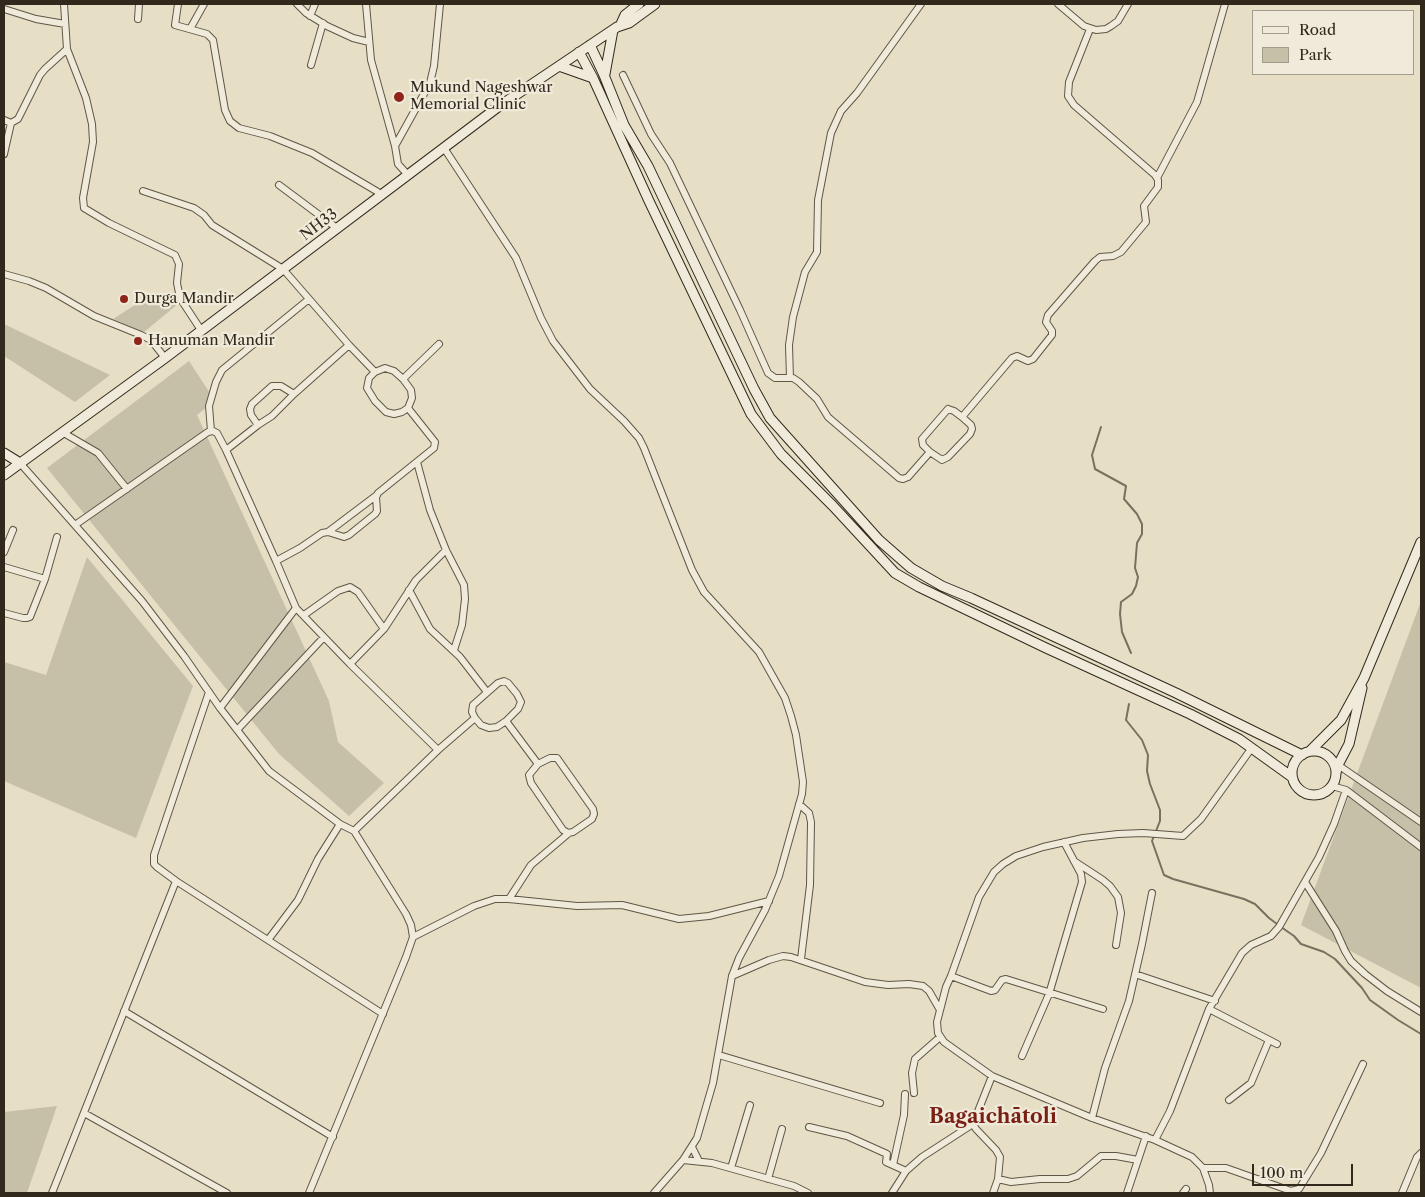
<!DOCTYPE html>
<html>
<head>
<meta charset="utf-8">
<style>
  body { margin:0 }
  #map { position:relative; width:1425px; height:1197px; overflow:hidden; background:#e6dfc5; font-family:"Libre Caslon Text",serif }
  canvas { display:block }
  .frame { position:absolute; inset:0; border:5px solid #32291d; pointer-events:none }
  .legend { position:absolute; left:1252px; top:10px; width:162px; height:65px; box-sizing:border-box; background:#efead9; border:1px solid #a39d8e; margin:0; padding:6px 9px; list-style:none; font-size:15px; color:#32291d }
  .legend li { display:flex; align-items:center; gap:10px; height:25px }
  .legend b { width:25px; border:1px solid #a39d8e }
  .scale { position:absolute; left:1252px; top:1164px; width:101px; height:22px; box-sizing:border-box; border:2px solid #32291d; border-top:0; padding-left:6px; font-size:15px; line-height:18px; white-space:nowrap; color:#32291d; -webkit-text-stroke:4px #efead9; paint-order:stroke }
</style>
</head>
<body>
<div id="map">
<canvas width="1425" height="1197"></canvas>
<div class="frame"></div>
<ul class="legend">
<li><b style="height:6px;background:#efead9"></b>Road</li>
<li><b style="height:14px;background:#c7c0a8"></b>Park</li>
</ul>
<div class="scale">100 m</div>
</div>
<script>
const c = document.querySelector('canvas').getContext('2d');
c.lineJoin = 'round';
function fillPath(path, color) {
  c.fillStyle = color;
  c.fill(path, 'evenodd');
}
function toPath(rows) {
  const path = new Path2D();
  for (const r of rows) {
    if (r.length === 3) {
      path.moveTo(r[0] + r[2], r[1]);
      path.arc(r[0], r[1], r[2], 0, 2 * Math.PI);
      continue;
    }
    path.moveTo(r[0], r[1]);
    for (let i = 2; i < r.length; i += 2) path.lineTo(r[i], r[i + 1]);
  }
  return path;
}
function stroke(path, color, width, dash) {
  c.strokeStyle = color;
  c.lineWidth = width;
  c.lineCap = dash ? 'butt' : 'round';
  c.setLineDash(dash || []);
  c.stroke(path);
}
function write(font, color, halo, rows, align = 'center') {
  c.font = font + ' "Libre Caslon Text",serif';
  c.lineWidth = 4.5;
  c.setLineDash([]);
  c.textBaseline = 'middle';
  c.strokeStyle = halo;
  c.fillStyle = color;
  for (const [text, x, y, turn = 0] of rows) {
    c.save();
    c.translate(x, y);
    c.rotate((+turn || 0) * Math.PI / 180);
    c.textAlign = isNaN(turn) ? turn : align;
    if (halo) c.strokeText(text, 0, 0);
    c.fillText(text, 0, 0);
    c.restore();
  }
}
const green = toPath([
  [152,294,174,299,178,304,144,332,113,319],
  [4,324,110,375,75,402,4,356],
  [189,361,215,401,197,415,329,701,338,742,384,783,349,816,279,754,47,468],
  [87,557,193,686,136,838,4,781,4,662,46,675],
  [1421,601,1421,988,1301,925],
  [57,1106,27,1193,4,1193,4,1112]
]);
const stream = toPath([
  [1101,427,1092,455,1095,469,1126,486,1124,499,1137,514,1142,524,1142,534,1137,543,1135,568,1138,577,1136,586,1132,594,1121,602,1120,614,1122,632,1131,653],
  [1129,704,1126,720,1142,740,1148,755,1147,771,1150,784,1160,810,1160,821,1156,831],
  [1154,836,1152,841,1164,875,1173,879,1244,899,1255,904,1269,918,1277,924],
  [1281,927,1294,936,1301,944,1324,952,1335,959,1362,988,1370,1000,1398,1020,1421,1034]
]);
const street = toPath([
  [64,4,67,49,86,98,92,124,93,142,83,198,84,208,109,223,175,255,179,264,177,283,180,298,201,330],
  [178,4,175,25,207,34,213,40,225,110,230,121,239,128,270,136,312,153,383,195],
  [297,4,306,13,327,26,353,38,369,42],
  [366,4,371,60,395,146],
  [1058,4,1084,26,1096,30,1106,29,1111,26,1118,21,1128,4],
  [4,9,36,19,65,24],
  [310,16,315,4],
  [138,19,139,4],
  [190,29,204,4],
  [311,65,323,23],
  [623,75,651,134,670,163,740,310,768,373,775,378,793,378,799,382,817,399,828,417,899,478,903,479,908,477,930,452],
  [4,120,11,123,18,119,40,75,45,69,67,49],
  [444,148,516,258,541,318,553,341,590,389,624,421,639,438,644,448,692,570,704,592,759,652,785,698,791,716,796,735,803,782,802,794,779,876,765,910,739,958,732,976,713,1083,697,1138,683,1160,654,1193],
  [4,154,11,123],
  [408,175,398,164,395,146,430,83,434,66,440,4],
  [1157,178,1197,102,1225,4],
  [279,185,338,229],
  [143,191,194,208,204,215,212,225,283,269,349,345],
  [4,274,29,281,46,288,94,316,141,335,151,340,165,358],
  [790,378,789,345,793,317,805,272,817,252,818,200,831,133,841,111,857,93,921,4],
  [403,379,439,344],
  [294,394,281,386,272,386,252,404,250,409,251,415,258,425,272,416,294,394,349,345,375,372],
  [948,409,954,411,962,417,971,425,972,429,970,434,948,457,942,460,930,452,923,445,922,439,948,409],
  [962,417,1012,358,1017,356,1028,361,1033,359,1052,335,1052,331,1046,322,1048,315,1095,261,1100,257,1113,256,1121,252,1146,222,1144,206,1158,187,1158,180,1155,175,1074,105,1068,96,1069,82,1090,29],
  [258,425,226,450,276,561],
  [211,431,209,406,216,382,222,370,309,299],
  [62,432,98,453,127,489],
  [417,462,430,510,446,550,464,585,465,599,462,625,454,650],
  [20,463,142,601,184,656,220,708,269,771,340,824,354,831,406,914,411,925,413,937,406,957,309,1193],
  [75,525,208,432,213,431,217,433,226,450],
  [328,532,377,495],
  [4,552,13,530],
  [4,567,45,579],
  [409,590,430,629,460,657,487,692],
  [296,608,350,664,438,750],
  [4,613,23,618,27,618,30,617,45,579,57,537],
  [304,615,338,591,350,587,358,592,384,629],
  [350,664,384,629,416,580,446,550],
  [220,708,296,608,276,561,300,548,322,533,328,532,344,537,349,535,375,514,377,511,376,497,378,493,434,448,435,442,408,408,402,412,394,414,386,412,375,401,367,388,369,378,375,372,385,368,394,371,403,379,411,390,412,398,408,408],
  [475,718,472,712,473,705,498,683,504,681,508,683,517,694,521,702,518,709,506,721],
  [237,730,324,637],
  [1338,765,1421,822],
  [1332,786,1346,790,1421,847],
  [799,804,809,813,811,822,810,885,801,959],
  [354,831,438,750,475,718,481,725,489,728,497,727,506,721,538,764,529,775,531,783,563,830,568,833,573,832,592,819,594,814,593,809,557,758,550,758,538,764],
  [1074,861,1103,880,1110,886,1118,897,1121,913,1116,945],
  [176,881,383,1014],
  [1305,882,1336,931,1345,951,1351,961,1365,974,1387,991,1421,1012],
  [509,899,531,865,569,833],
  [413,937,474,906,495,899,509,899,577,906,622,905,679,919,709,916,769,901],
  [268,940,298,900,318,859,340,824],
  [1135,974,1215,1001],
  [732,976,769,960,783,956,791,957,865,982,888,985,909,984,923,986,929,991,940,1010],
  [951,976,991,991,995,990,1002,980,1006,979,1103,1009],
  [1209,1009,1277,1044],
  [124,1011,333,1137],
  [719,1055,880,1103],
  [1022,1056,1049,994,1082,882,1081,874,1064,842],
  [992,1076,973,1124,976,1129,996,1150,1000,1157,998,1179,993,1193],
  [914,1093,912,1073,915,1059,940,1037],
  [1229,1100,1251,1083,1269,1040],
  [84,1113,227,1193],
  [1092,1118,1105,1068,1129,1001,1142,944,1152,893],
  [809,1127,847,1136,887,1154,886,1162,906,1171],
  [1155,1140,1170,1111,1209,1009,1242,953,1251,945,1271,936,1279,927,1319,857,1334,824,1346,790],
  [692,1147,699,1161],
  [683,1160,712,1163,794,1186,808,1193],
  [893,1165,904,1115,905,1094],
  [731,1168,750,1105],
  [1203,1168,1226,1168,1291,1191,1299,1189,1321,1153,1363,1064],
  [768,1179,782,1129],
  [998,1179,1011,1182,1040,1179,1068,1179,1077,1176,1101,1156,1116,1156,1138,1160],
  [52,1193,176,881,157,867,154,864,154,855,209,692],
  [892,1193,906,1171,922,1157,973,1124],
  [1127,1193,1146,1136],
  [1183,1193,1186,1189],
  [1210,1193,1209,1185,1203,1168,1192,1157,1155,1140,1092,1118,992,1076,944,1042,938,1033,937,1022,946,987,951,976,979,897,994,872,1003,864,1016,856,1043,847,1083,838,1118,834,1143,833,1183,836,1201,819,1251,749],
  [1402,1193,1417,1157,1421,1153]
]);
const secondary = toPath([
  [620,26,625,15,639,4],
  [590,45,604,75,624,125,648,166,754,389,770,418,879,540,911,568,942,586,971,598,1176,693,1302,755],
  [579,52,593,78,649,201,751,414,781,454,833,506,895,573,919,587,1046,648,1190,714,1239,739,1292,777],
  [559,66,593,78],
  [605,74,613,30],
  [4,453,20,463],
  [4,475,165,358,498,107,617,27,629,23,655,4],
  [1310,751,1341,720,1364,678,1421,542],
  [1314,773,22],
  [1336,773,1338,765,1349,744,1362,688]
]);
const markers = [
  [399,97,6,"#8f2418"],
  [124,299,5,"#8f2418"],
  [138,341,5,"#8f2418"]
];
const poiNames = [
  ["Mukund Nageshwar",410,88],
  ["Memorial Clinic",410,105],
  ["Durga Mandir",134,299],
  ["Hanuman Mandir",148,341]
];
const streetNames = [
  ["NH33",319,225,-37]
];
const districtNames = [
  ["Bagaichātoli",993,1117]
];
fillPath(green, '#c7c0a8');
stroke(stream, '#797160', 2);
stroke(street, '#5f5647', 8);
stroke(secondary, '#32291d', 11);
stroke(street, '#efead9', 6);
stroke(secondary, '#efead9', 9);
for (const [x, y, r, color] of markers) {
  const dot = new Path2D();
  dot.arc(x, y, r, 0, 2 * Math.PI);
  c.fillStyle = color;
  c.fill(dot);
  stroke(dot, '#efead9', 2);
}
write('15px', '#32291d', '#efead9', poiNames, 'left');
write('15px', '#32291d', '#efead9', streetNames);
write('bold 20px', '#7a1f14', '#efead9', districtNames);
</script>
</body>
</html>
